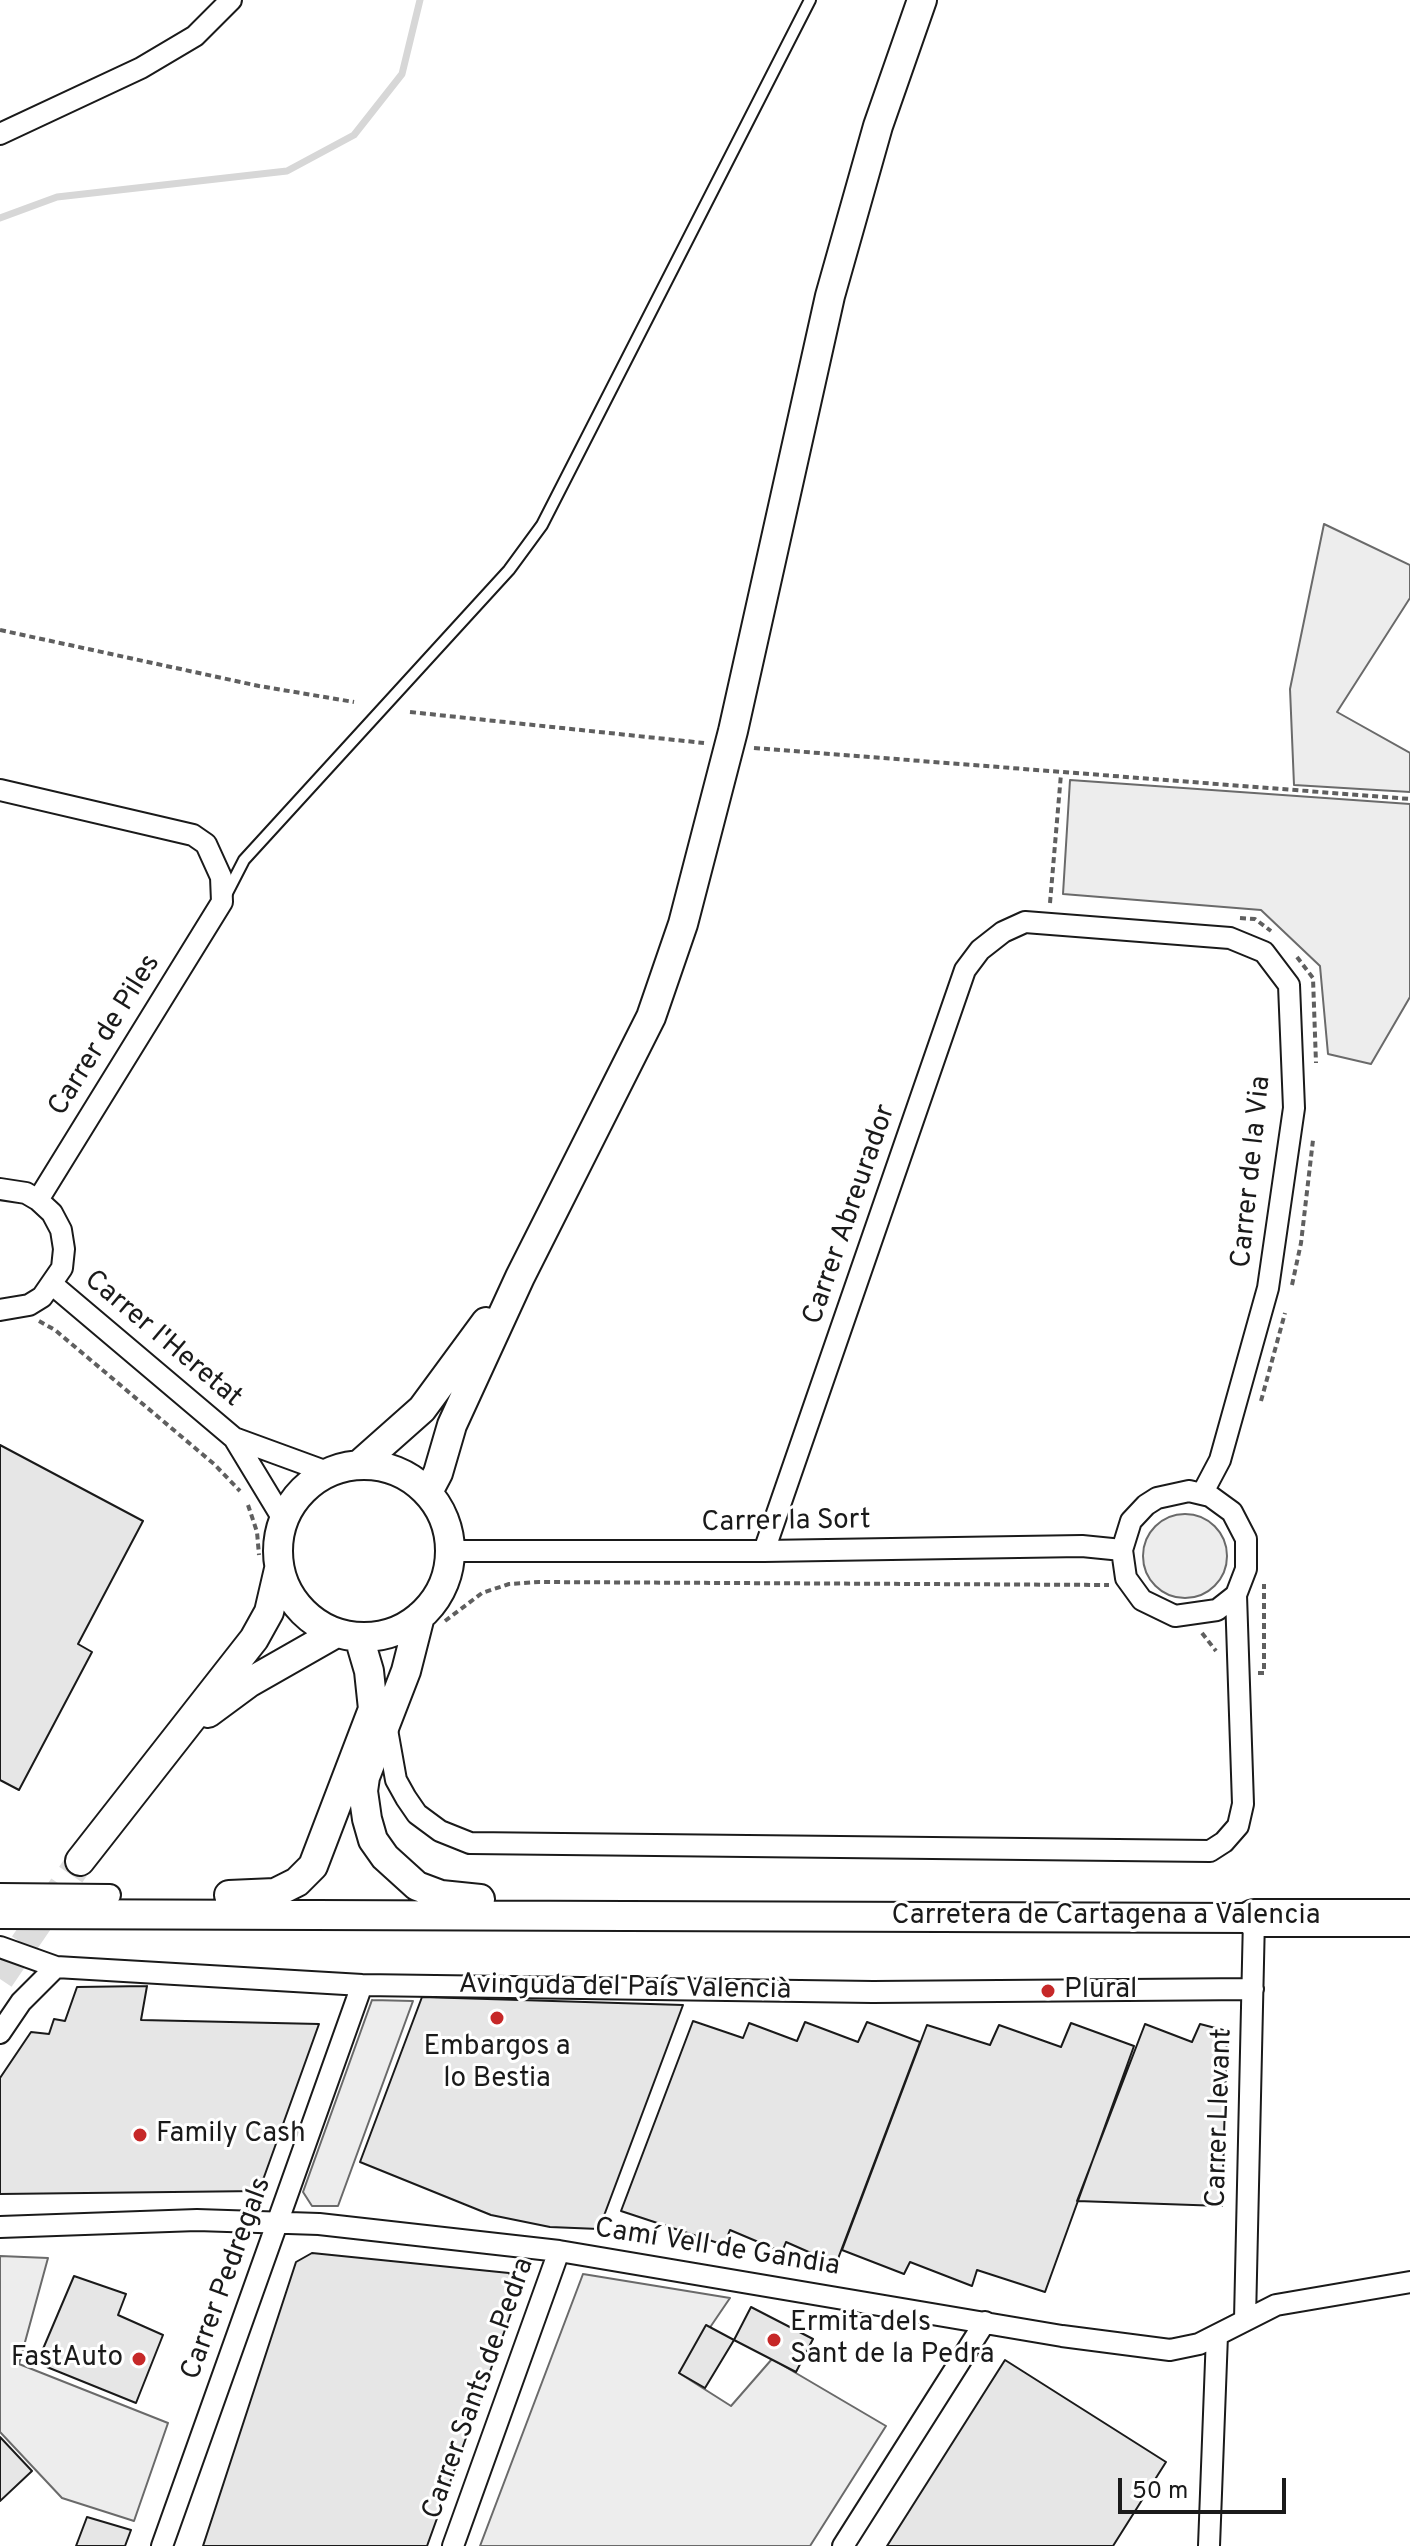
<!DOCTYPE html>
<html>
<head>
<meta charset="utf-8">
<style>
  body { margin:0 }
  #map { position:relative; width:1410px; height:2546px; overflow:hidden; background:#fff; font-family:Overpass,sans-serif }
  canvas { display:block }
  .scale { position:absolute; left:1118px; top:2478px; width:168px; height:36px; box-sizing:border-box; border:4px solid #1a1a1a; border-top:0; padding-left:10px; font-size:24px; line-height:28px; white-space:nowrap; color:#1a1a1a; -webkit-text-stroke:6px #fff; paint-order:stroke }
</style>
</head>
<body>
<div id="map">
<canvas width="1410" height="2546"></canvas>
<div class="scale">50 m</div>
</div>
<script>
const c = document.querySelector('canvas').getContext('2d');
c.lineJoin = 'round';
function fillPath(path, color) {
  c.fillStyle = color;
  c.fill(path, 'evenodd');
}
function toPath(rows) {
  const path = new Path2D();
  for (const r of rows) {
    if (r.length === 3) {
      path.moveTo(r[0] + r[2], r[1]);
      path.arc(r[0], r[1], r[2], 0, 2 * Math.PI);
      continue;
    }
    path.moveTo(r[0], r[1]);
    for (let i = 2; i < r.length; i += 2) path.lineTo(r[i], r[i + 1]);
  }
  return path;
}
function stroke(path, color, width, dash) {
  c.strokeStyle = color;
  c.lineWidth = width;
  c.lineCap = dash ? 'butt' : 'round';
  c.setLineDash(dash || []);
  c.stroke(path);
}
function write(font, color, halo, rows, align = 'center') {
  c.font = font + ' Overpass,sans-serif';
  c.lineWidth = 6;
  c.setLineDash([]);
  c.textBaseline = 'middle';
  c.strokeStyle = halo;
  c.fillStyle = color;
  for (const [text, x, y, turn = 0] of rows) {
    c.save();
    c.translate(x, y);
    c.rotate((+turn || 0) * Math.PI / 180);
    c.textAlign = isNaN(turn) ? turn : align;
    if (halo) c.strokeText(text, 0, 0);
    c.fillText(text, 0, 0);
    c.restore();
  }
}
const built = toPath([
  [1324,524,1410,565,1410,598,1337,712,1410,753,1410,792,1294,785,1290,689,1324,524],
  [1070,780,1410,804,1410,997,1371,1064,1328,1054,1320,966,1261,910,1063,894,1070,780],
  [1185,1556,42],
  [372,2000,413,2001,338,2206,312,2206,303,2192,372,2000],
  [0,2256,48,2258,19,2364,168,2423,134,2521,62,2498,0,2432,0,2256],
  [583,2274,730,2298,679,2373,731,2406,772,2359,886,2426,810,2546,480,2546,583,2274]
]);
const stream = toPath([
  [0,218,57,197,287,171,354,135,402,74,420,0]
]);
const building = toPath([
  [0,1445,143,1521,78,1644,92,1652,19,1790,0,1780,0,1445],
  [147,1986,141,2020,319,2024,259,2191,0,2194,0,2078,31,2032,49,2034,54,2019,65,2021,77,1987,147,1986],
  [422,1997,683,2005,599,2229,550,2227,491,2215,360,2162,422,1997],
  [693,2021,743,2038,749,2023,797,2041,805,2022,858,2042,867,2022,920,2042,836,2264,786,2242,782,2252,730,2230,724,2245,621,2211,693,2021],
  [1071,2023,1134,2046,1045,2292,977,2270,972,2286,910,2262,904,2274,842,2250,927,2025,990,2045,999,2025,1061,2047,1071,2023],
  [1145,2024,1192,2042,1200,2024,1227,2031,1222,2206,1077,2201,1145,2024],
  [312,2253,509,2273,519,2291,427,2546,203,2546,296,2262,312,2253],
  [74,2276,126,2294,118,2315,163,2335,136,2403,37,2363,74,2276],
  [751,2307,813,2339,796,2372,734,2340,751,2307],
  [706,2325,734,2340,705,2388,679,2373,706,2325],
  [1005,2360,1166,2462,1113,2546,887,2546,1005,2360],
  [0,2437,32,2471,0,2501,0,2437],
  [87,2517,131,2530,125,2546,76,2546,87,2517]
]);
const secondaryTunnel = toPath([
  [0,1979,80,1861]
]);
const path = toPath([
  [0,630,259,686,354,702],
  [410,712,704,743],
  [754,748,1410,799],
  [1050,903,1061,774],
  [1240,918,1255,919,1271,931],
  [1297,957,1313,978,1316,1063],
  [1292,1285,1301,1243,1313,1140],
  [39,1321,55,1330,214,1464,240,1491],
  [1261,1401,1285,1313],
  [248,1505,257,1532,259,1555],
  [445,1621,482,1593,509,1584,539,1582,1109,1585],
  [1202,1633,1216,1651],
  [1258,1673,1264,1673,1264,1584]
]);
const lane = toPath([
  [226,895,244,860,509,570,542,525,810,0]
]);
const street = toPath([
  [0,134,141,68,195,36,231,0],
  [0,790,193,835,206,844,221,877,222,902,38,1200],
  [0,1189,26,1193,38,1200,52,1213,61,1230,64,1249,62,1268,42,1297,29,1305,0,1310],
  [53,1285,234,1438,283,1519],
  [234,1438,327,1472],
  [1189,1491,1210,1496,1232,1512,1246,1539,1246,1569,1236,1595,1217,1610,1175,1616,1142,1600,1126,1578,1122,1550,1131,1521,1146,1505,1157,1498,1189,1491],
  [450,1551,764,1551,1082,1546,1122,1550],
  [764,1551,965,970,980,950,1003,932,1025,922,1230,938,1264,952,1289,985,1294,1108,1268,1288,1220,1460,1202,1494],
  [386,1724,396,1780,406,1798,417,1814,440,1831,470,1843,1210,1851,1224,1842,1238,1826,1243,1804,1236,1595],
  [0,1894,110,1895],
  [0,1947,56,1967,362,1985,873,1992,1253,1989],
  [0,2033,21,2002,56,1967],
  [0,2227,197,2220,319,2224,559,2251,1062,2336,1170,2350,1199,2344,1276,2305,1410,2282],
  [1245,2319,1254,1918],
  [162,2546,362,1985],
  [453,2546,559,2251],
  [843,2546,985,2322],
  [1209,2546,1217,2335]
]);
const secondary = toPath([
  [360,1464,422,1409,486,1322],
  [364,1551,86],
  [428,1492,438,1473,452,1425,520,1277,651,1017,683,924,733,731,830,296,878,126,922,0],
  [420,1616,406,1671,365,1777,363,1791,367,1819,373,1840,385,1857,417,1886,441,1895,480,1899],
  [208,1713,250,1682,336,1633],
  [80,1861,254,1639,269,1612,279,1569],
  [229,1895,275,1893,297,1882,313,1866,373,1709,369,1671,359,1637],
  [0,1914,1254,1918]
]);
const highway = toPath([
  [1254,1918,1410,1918]
]);
const markers = [
  [1048,1991,8,"#c62828"],
  [497,2018,8,"#c62828"],
  [140,2135,8,"#c62828"],
  [774,2340,8,"#c62828"],
  [139,2359,8,"#c62828"]
];
const streetNames = [
  ["Carrer de Piles",106,1036,-58],
  ["Carrer de la Via",1253,1172,-84],
  ["Carrer Abreurador",851,1215,-71],
  ["Carrer l'Heretat",162,1340,40],
  ["Carrer la Sort",786,1523,-1],
  ["Carretera de Cartagena a Valencia",1106,1917],
  ["Avinguda del País Valencià",625,1989,1],
  ["Carrer Llevant",1221,2118,-88],
  ["Camí Vell de Gandia",717,2249,9],
  ["Carrer Pedregals",228,2279,-70],
  ["Carrer Sants de Pedra",480,2389,-70]
];
const poiNames = [
  ["Plural",1064,1991],
  ["Embargos a",497,2048,"center"],
  ["lo Bestia",497,2080,"center"],
  ["Family Cash",156,2135],
  ["Ermita dels",790,2324],
  ["Sant de la Pedra",790,2356],
  ["FastAuto",123,2359,"right"]
];
fillPath(built, '#ededed');
stroke(built, '#6a6a6a', 2);
stroke(stream, '#d7d7d7', 7);
fillPath(building, '#e6e6e6');
stroke(building, '#1a1a1a', 2);
stroke(secondaryTunnel, '#ddd', 28, [28, 14]);
stroke(lane, '#1a1a1a', 14);
stroke(street, '#1a1a1a', 24);
stroke(secondary, '#1a1a1a', 32);
stroke(highway, '#1a1a1a', 40);
stroke(path, '#5f5f5f', 4, [6, 4]);
stroke(lane, '#fff', 10);
stroke(street, '#fff', 20);
stroke(secondary, '#fff', 28);
stroke(highway, '#fff', 36);
for (const [x, y, r, color] of markers) {
  const dot = new Path2D();
  dot.arc(x, y, r, 0, 2 * Math.PI);
  c.fillStyle = color;
  c.fill(dot);
  stroke(dot, '#fff', 3);
}
write('28px', '#1a1a1a', '#fff', streetNames);
write('28px', '#1a1a1a', '#fff', poiNames, 'left');
</script>
</body>
</html>
